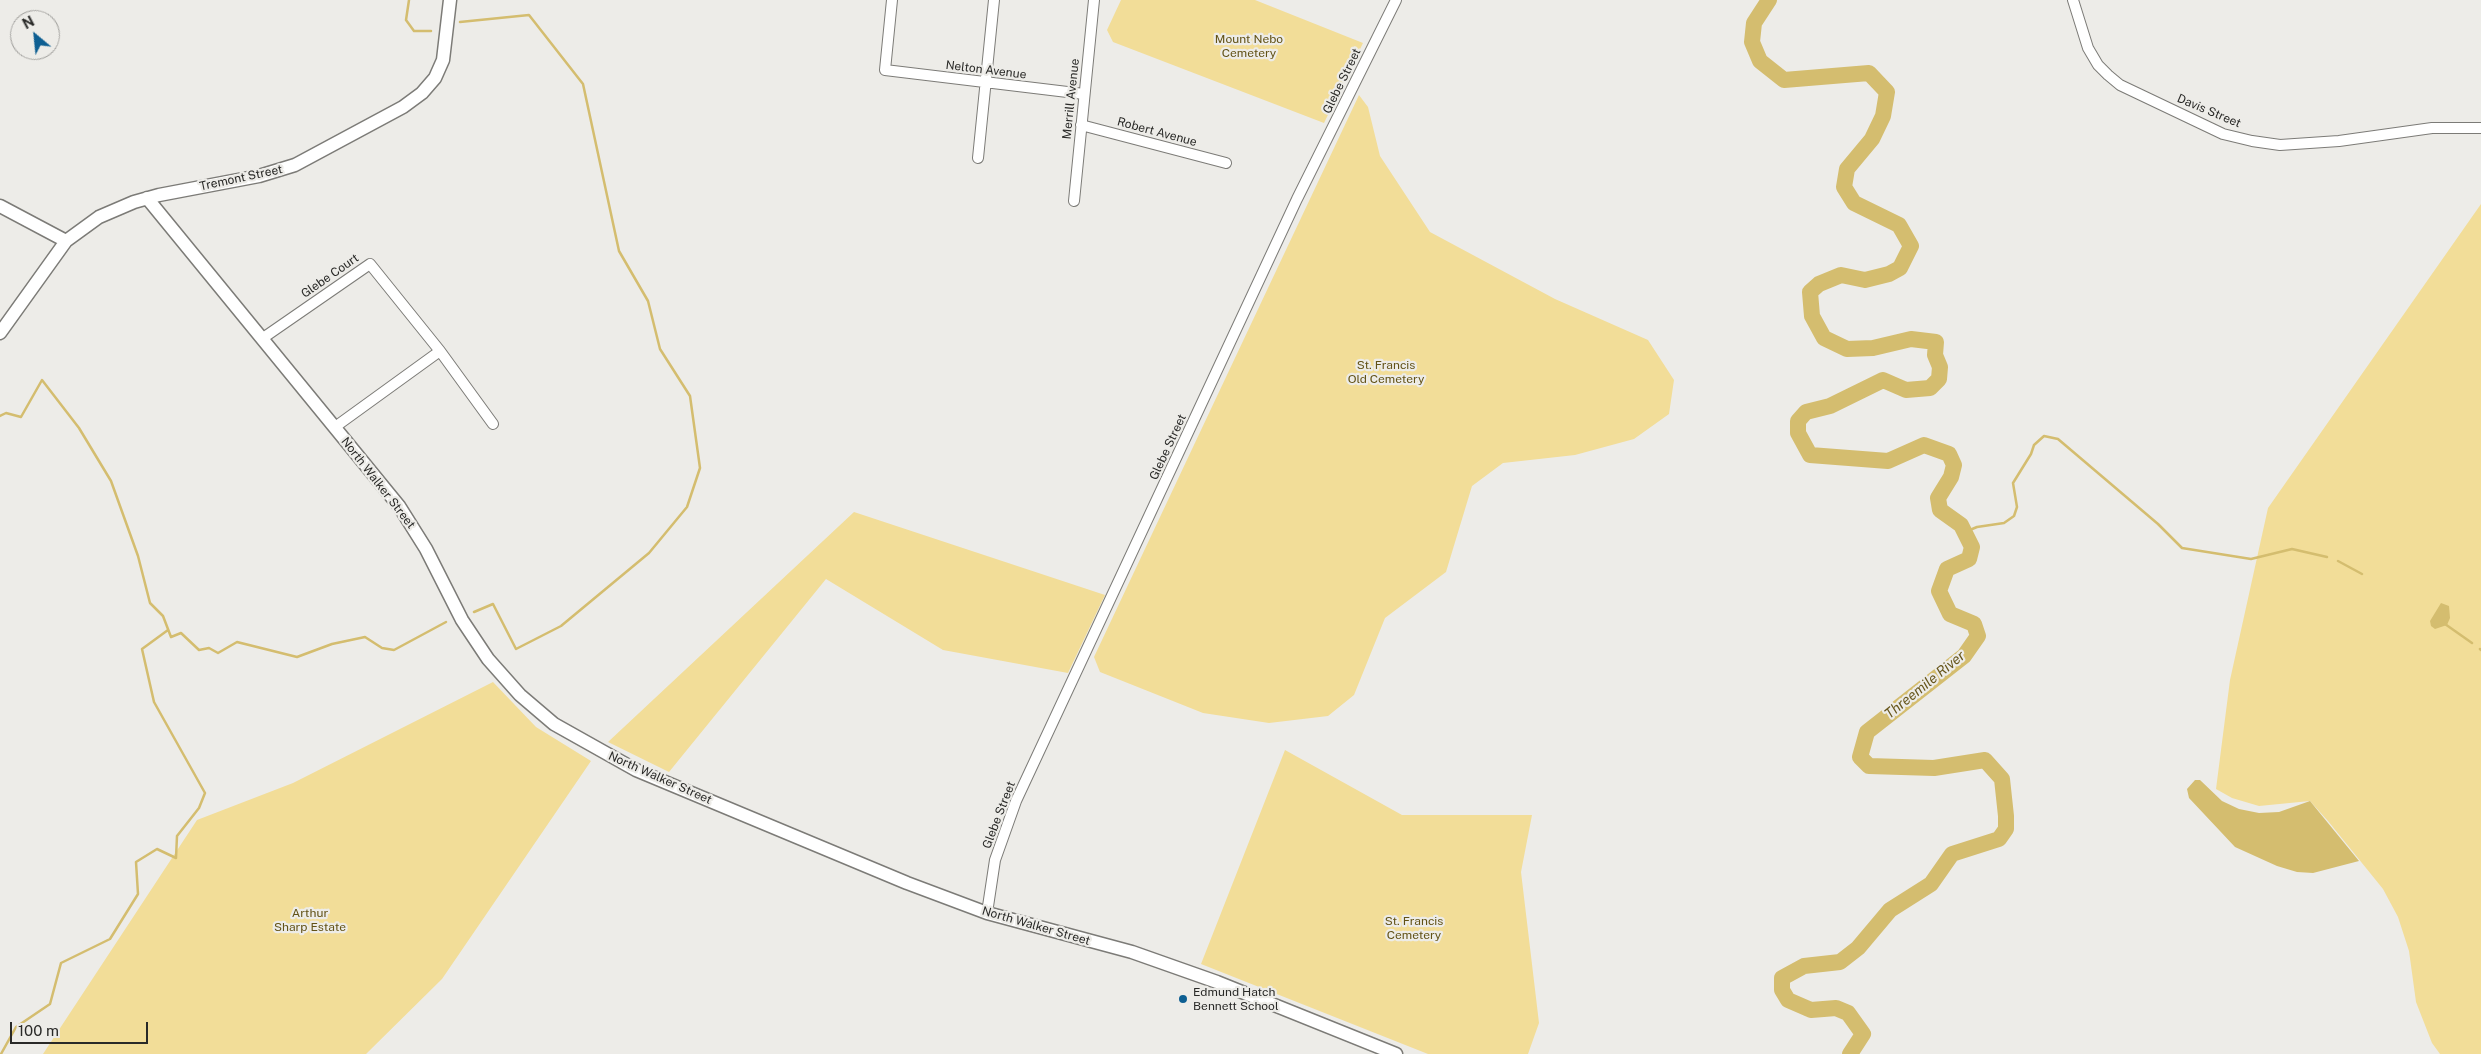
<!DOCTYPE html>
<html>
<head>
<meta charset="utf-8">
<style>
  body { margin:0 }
  #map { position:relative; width:2481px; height:1054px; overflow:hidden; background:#edece8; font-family:"Public Sans",sans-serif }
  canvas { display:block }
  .north { position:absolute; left:10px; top:10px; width:50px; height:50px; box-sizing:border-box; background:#edece8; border:1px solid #9f9e9b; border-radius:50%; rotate:332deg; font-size:14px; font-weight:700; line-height:20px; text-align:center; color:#292927 }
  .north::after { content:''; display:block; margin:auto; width:18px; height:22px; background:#0e5f92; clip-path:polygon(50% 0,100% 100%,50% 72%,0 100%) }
  .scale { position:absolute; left:10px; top:1022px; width:138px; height:22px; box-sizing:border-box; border:2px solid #292927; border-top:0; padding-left:6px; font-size:15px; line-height:18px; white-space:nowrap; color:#292927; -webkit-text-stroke:4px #edece8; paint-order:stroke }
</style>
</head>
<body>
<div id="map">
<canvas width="2481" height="1054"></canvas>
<div class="north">N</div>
<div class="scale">100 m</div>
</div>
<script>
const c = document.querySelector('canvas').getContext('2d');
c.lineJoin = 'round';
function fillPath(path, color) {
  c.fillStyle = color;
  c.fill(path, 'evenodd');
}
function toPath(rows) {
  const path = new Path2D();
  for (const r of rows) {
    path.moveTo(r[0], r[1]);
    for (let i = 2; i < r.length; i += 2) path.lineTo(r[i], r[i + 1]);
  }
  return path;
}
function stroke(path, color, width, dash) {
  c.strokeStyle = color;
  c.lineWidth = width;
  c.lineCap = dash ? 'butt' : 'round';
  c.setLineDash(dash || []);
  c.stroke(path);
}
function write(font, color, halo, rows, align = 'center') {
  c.font = font + ' "Public Sans",sans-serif';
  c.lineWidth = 4.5;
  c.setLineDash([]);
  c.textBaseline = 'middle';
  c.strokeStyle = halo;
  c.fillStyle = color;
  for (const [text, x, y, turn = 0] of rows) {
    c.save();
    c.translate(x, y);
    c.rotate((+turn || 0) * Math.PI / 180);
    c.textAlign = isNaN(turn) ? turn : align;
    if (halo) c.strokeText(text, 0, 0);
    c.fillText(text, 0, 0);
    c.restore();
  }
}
const green = toPath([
  [1121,0,1255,0,1363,43,1324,123,1113,42,1107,30],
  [1359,95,1368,107,1380,156,1430,232,1555,299,1648,340,1674,380,1669,414,1634,439,1575,455,1503,463,1472,486,1446,572,1385,618,1354,695,1328,716,1269,723,1203,713,1100,672,1094,657],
  [2481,204,2481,1054,2440,1054,2432,1043,2416,1002,2409,951,2398,917,2383,889,2328,821,2310,801,2259,806,2232,798,2216,789,2230,680,2268,508],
  [854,512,1105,595,1068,673,943,650,826,579,669,772,608,742],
  [493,682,536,727,591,761,442,979,366,1054,43,1054,197,820,293,783],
  [1285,750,1402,815,1532,815,1521,872,1539,1023,1528,1054,1428,1054,1201,964]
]);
const water = toPath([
  [2441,603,2449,606,2450,618,2447,625,2435,629,2431,626,2430,621],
  [2195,780,2200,780,2222,801,2239,809,2259,813,2279,812,2310,801,2359,861,2313,873,2297,872,2277,866,2235,847,2189,798,2187,789]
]);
const stream = toPath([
  [409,0,406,20,414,31,431,31],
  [460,22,529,15,583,84,619,251,648,301,660,349,690,396,700,468,687,507,649,553,561,626,516,649,493,604,474,612],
  [0,416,6,413,21,417,42,380,79,428,111,481,138,556,150,603,163,616,171,637,181,633,199,650,209,648,218,653,237,642,297,657,332,644,365,637,382,648,394,650,446,622],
  [1965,532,1977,527,2004,523,2014,516,2017,507,2013,483,2031,454,2034,445,2044,436,2058,439,2158,524,2182,548,2251,559,2292,549,2327,557],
  [2338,561,2362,574],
  [2445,624,2472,643],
  [2480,649,2481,650],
  [1,1054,16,1027,50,1004,61,963,110,939,138,894,136,862,157,849,176,858,177,836,199,808,205,793,154,702,142,649,168,630]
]);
const river = toPath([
  [1769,0,1754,23,1752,42,1760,61,1784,80,1869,73,1887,92,1883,116,1872,139,1847,169,1844,187,1854,203,1899,225,1911,246,1900,268,1889,274,1865,280,1841,275,1819,284,1810,292,1812,316,1824,338,1847,349,1873,348,1911,339,1936,342,1935,355,1940,367,1939,379,1930,388,1906,390,1883,380,1830,406,1806,412,1798,421,1798,433,1810,455,1888,461,1924,445,1949,454,1954,465,1951,477,1938,498,1940,510,1961,525,1972,547,1969,559,1947,569,1939,591,1950,614,1974,624,1978,636,1964,656,1867,732,1860,757,1869,766,1934,768,1985,760,2002,779,2006,816,2006,829,1999,839,1952,854,1931,884,1890,910,1858,948,1840,962,1804,966,1782,978,1782,990,1788,1000,1811,1010,1836,1008,1848,1013,1863,1034,1850,1054]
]);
const minor = toPath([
  [892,0,885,70,1084,94],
  [2073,0,2088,48,2098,65,2108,75,2120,85,2223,134,2252,141,2280,145,2339,141,2432,128,2481,128],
  [1081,125,1226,163],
  [978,158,994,0],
  [1074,201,1094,0],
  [263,338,370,264,440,351,335,427],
  [440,351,493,424],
  [987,913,995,860,1016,801,1297,199,1396,0]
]);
const major = toPath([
  [147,198,399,506,426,549,462,620,488,659,520,695,554,724,636,770,907,883,987,913,1132,952,1217,982,1396,1054],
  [0,206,66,241],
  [0,333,66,241,99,217,134,202,159,195,259,176,295,165,403,107,422,93,435,78,443,60,450,0]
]);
const markers = [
  [1183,999,5,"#0e5f92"]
];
const parkNames = [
  ["Mount Nebo",1249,39],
  ["Cemetery",1249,53],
  ["St. Francis",1386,365],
  ["Old Cemetery",1386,379],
  ["Arthur",310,913],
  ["Sharp Estate",310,927],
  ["St. Francis",1414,921],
  ["Cemetery",1414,935]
];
const streetNames = [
  ["Nelton Avenue",986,70,7],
  ["Glebe Street",1342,81,-64],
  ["Merrill Avenue",1071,99,-84],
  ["Davis Street",2209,111,23],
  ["Robert Avenue",1157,132,15],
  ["Tremont Street",241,178,-12],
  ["Glebe Court",330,276,-35],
  ["Glebe Street",1168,447,-65],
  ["North Walker Street",378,483,52],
  ["North Walker Street",660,778,24],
  ["Glebe Street",999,815,-69],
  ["North Walker Street",1036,926,16]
];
const poiNames = [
  ["Edmund Hatch",1193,992],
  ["Bennett School",1193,1006]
];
const waterNames = [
  ["Threemile River",1925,685,-39]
];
fillPath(green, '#f2dd98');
fillPath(water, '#d4bd6f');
stroke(stream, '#d4bd6f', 2.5);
stroke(river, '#d4bd6f', 16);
stroke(minor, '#7c7b77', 12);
stroke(major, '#7c7b77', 15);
stroke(minor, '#fff', 10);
stroke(major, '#fff', 12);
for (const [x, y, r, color] of markers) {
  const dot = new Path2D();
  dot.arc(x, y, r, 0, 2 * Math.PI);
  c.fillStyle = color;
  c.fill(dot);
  stroke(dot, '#edece8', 2);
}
write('12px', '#625216', '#edece8', parkNames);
write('12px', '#292927', '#edece8', streetNames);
write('12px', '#292927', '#edece8', poiNames, 'left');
write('italic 14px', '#66551a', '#edece8', waterNames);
</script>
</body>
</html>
